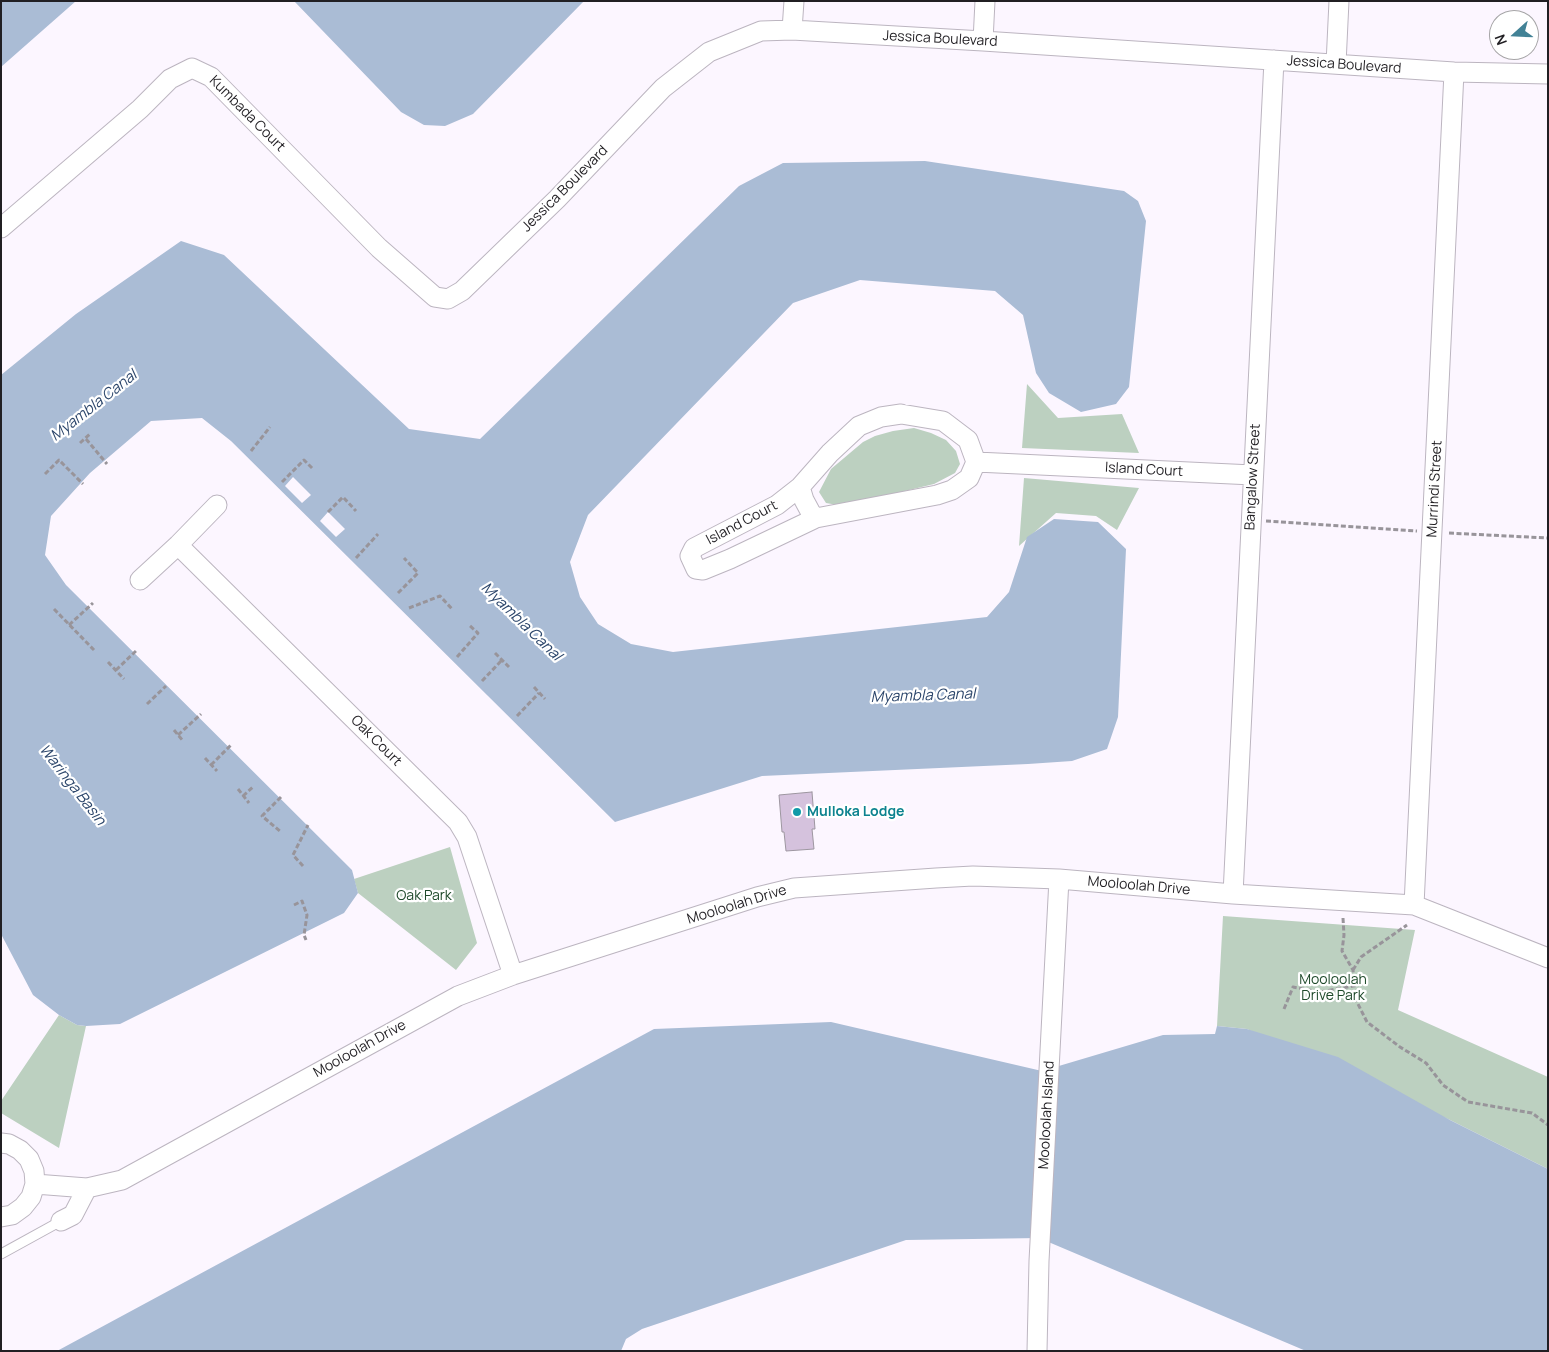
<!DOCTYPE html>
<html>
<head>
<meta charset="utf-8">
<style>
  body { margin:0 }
  #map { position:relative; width:1549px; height:1352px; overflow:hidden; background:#fcf6ff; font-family:Manrope,sans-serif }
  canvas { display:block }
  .frame { position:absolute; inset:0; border:2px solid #211f23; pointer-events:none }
  .north { position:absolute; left:1489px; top:10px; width:50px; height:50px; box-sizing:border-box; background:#fff; border:1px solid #a6a5a7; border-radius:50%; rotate:250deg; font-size:14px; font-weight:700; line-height:20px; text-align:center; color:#211f23 }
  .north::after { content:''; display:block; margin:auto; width:18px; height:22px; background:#428296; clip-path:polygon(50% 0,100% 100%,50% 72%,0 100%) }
</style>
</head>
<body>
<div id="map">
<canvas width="1549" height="1352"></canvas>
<div class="frame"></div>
<div class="north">N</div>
</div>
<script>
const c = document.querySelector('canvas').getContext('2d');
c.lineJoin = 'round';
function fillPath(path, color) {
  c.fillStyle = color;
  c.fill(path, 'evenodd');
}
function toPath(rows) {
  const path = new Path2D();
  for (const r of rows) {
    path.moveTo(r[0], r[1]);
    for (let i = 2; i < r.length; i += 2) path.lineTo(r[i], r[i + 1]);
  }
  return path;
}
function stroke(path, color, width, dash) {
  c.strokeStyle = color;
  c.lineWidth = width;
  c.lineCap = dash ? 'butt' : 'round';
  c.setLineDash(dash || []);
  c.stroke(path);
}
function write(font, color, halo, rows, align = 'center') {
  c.font = font + ' Manrope,sans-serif';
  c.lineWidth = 4.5;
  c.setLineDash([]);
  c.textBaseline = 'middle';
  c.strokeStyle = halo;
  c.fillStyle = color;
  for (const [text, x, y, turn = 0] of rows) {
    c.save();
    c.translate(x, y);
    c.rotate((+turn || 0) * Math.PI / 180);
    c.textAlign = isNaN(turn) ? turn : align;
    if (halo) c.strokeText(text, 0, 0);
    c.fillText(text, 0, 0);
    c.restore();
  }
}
const green = toPath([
  [1027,384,1058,418,1122,414,1139,453,1022,448],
  [914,428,931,433,946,440,956,451,960,464,955,473,934,484,843,506,826,503,819,492,831,469,863,442,875,436,893,431],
  [1024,478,1139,488,1117,530,1096,516,1056,513,1019,546],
  [450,847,477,943,456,970,358,893,354,879],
  [1223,916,1415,930,1398,1010,1548,1077,1548,1169,1450,1120,1247,1029,1217,1026],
  [59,1015,77,1025,86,1026,59,1148,1,1113,1,1101]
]);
const water = toPath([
  [1,1,76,1,1,67],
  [294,1,584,1,473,114,445,126,424,125,401,112],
  [925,161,1124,191,1138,201,1146,221,1129,387,1116,404,1081,412,1049,393,1036,373,1023,315,995,291,860,280,793,303,588,515,570,562,580,597,598,624,631,644,673,652,987,617,1009,592,1027,537,1054,519,1098,522,1126,549,1118,717,1107,749,1072,761,1028,764,762,776,615,822,231,441,202,418,151,421,90,473,51,516,45,555,66,585,352,870,358,893,344,913,120,1024,86,1026,77,1025,59,1015,33,995,1,934,1,375,76,314,181,241,224,255,409,429,480,439,739,186,783,163],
  [831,1022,1042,1071,1163,1035,1215,1034,1217,1026,1247,1029,1338,1057,1450,1120,1548,1169,1548,1351,1306,1351,1039,1238,906,1240,642,1329,626,1339,621,1351,57,1351,654,1029]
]);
const pier = toPath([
  [293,477,311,495,302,503,285,486],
  [328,512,345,529,336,537,320,521]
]);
const building = toPath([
  [812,792,815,829,812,829,814,849,786,851,784,832,782,832,779,795,812,792]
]);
const path = toPath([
  [86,439,107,464],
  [80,443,91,433],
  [251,451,270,427],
  [45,474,59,460,83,484],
  [282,482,304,460,313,469],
  [328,512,343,497,356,511],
  [1266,521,1417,531],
  [1449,533,1548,538],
  [356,558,378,534],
  [398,593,418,573,404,558],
  [409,608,440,596,452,609],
  [54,609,94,650],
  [69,625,93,603],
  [495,653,509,667],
  [457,657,478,633,469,625],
  [108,662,124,679],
  [116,670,137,650],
  [482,681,502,660],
  [534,687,545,699],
  [147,704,166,686],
  [517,716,539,693],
  [174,730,183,741],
  [178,735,201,714],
  [205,758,217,771],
  [211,765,231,745],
  [238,789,249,803],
  [243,796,254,786],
  [281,797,262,816,281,832],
  [303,866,293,855,308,825],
  [294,905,302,901,307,915,304,935,306,940],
  [1343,918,1344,935,1342,951,1353,970,1355,998,1367,1022,1400,1047,1426,1063,1443,1085,1468,1102,1532,1113,1548,1125],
  [1353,970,1361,957,1407,925],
  [1284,1009,1293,987,1320,992,1353,986]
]);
const lane = toPath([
  [1,1254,61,1221]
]);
const street = toPath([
  [792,30,794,1],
  [983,41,985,1],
  [1336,64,1339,1],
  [1,228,140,109,170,79,192,68,211,77,379,248,435,297,448,299,462,291,557,199,663,88,709,52,761,31,792,30,983,41,1454,72,1548,74],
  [901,414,943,421,968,440,976,462,969,478,952,490,937,495,816,518,730,559,703,570,696,569,690,556,694,548,777,505,800,487,830,453,859,426,881,417,901,414],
  [976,462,1253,475],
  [800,487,804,500,811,513,816,518],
  [178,545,458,822,467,837,513,975],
  [140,580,178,545,217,505],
  [1233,894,1274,60],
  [1414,905,1454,72],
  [1,1143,9,1144,20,1150,29,1159,34,1171,35,1184,31,1197,23,1207,12,1215,1,1217],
  [35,1184,87,1188,122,1180,458,996,513,975,757,897,794,888,936,878,973,876,1059,879,1233,894,1414,905,1548,958],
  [61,1221,73,1215,87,1188],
  [1037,1351,1039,1261,1059,879]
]);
const markers = [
  [797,812,5,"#0f9aa8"]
];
const streetNames = [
  ["Jessica Boulevard",940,39,3],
  ["Jessica Boulevard",1344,65,4],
  ["Kumbada Court",247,114,45],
  ["Jessica Boulevard",565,189,-45],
  ["Island Court",1144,470,3],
  ["Bangalow Street",1253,477,-87],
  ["Murrindi Street",1435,489,-87],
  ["Island Court",742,523,-28],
  ["Oak Court",376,741,45],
  ["Mooloolah Drive",1139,886,5],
  ["Mooloolah Drive",737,905,-17],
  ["Mooloolah Drive",360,1049,-29],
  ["Mooloolah Island",1047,1115,-87]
];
const cultureNames = [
  ["Mulloka Lodge",807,812]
];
const parkNames = [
  ["Oak Park",424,896],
  ["Mooloolah",1333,980],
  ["Drive Park",1333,996]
];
const waterNames = [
  ["Myambla Canal",94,406,-38],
  ["Myambla Canal",521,622,44],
  ["Myambla Canal",923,696,-2],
  ["Waringa Basin",72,785,52]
];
fillPath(green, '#bcd0c0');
fillPath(water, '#aabcd5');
fillPath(pier, '#fcf6ff');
fillPath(building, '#d5c2dd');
stroke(building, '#9d96a0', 1);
stroke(lane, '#bcb5c0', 11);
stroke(street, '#bcb5c0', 21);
stroke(path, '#98949a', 3, [5, 2.5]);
stroke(lane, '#fff', 9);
stroke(street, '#fff', 19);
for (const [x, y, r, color] of markers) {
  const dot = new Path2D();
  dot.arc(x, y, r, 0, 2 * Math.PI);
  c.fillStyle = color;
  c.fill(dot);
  stroke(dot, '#fff', 2);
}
write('14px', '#211f23', '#fff', streetNames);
write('bold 14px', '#0d838f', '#fff', cultureNames, 'left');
write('14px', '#1e492a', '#fff', parkNames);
write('italic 15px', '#2c466b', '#fff', waterNames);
</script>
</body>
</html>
